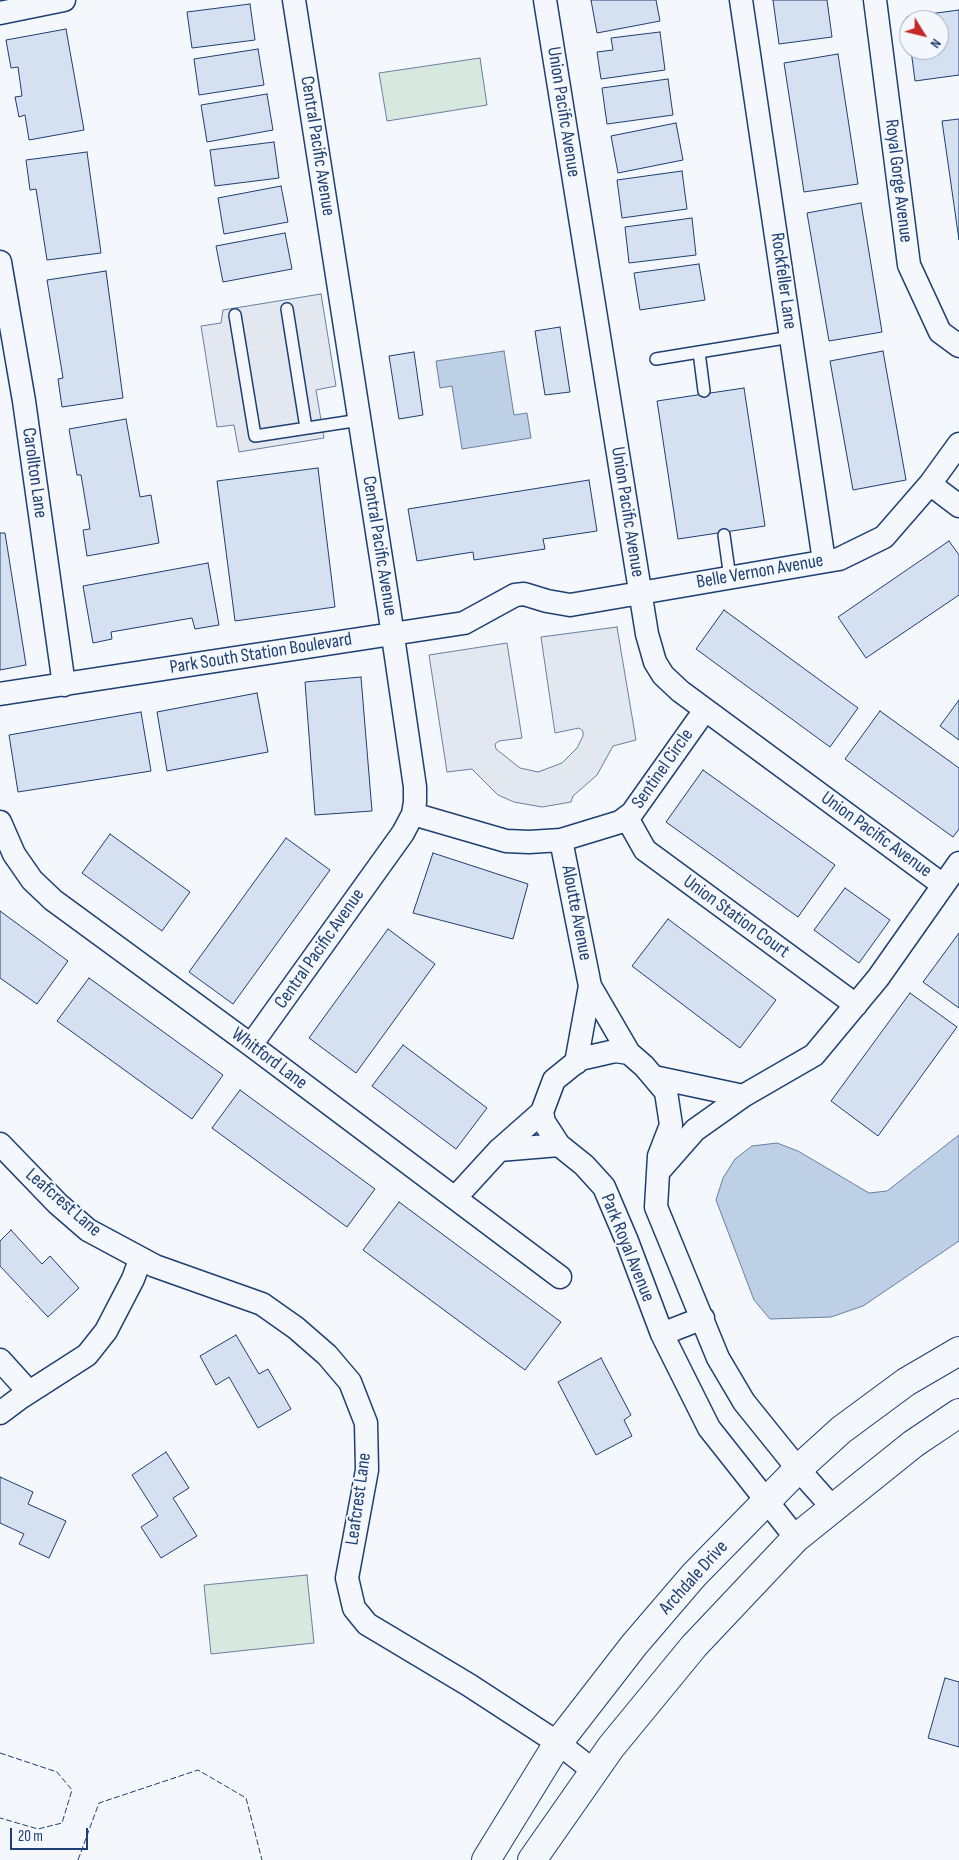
<!DOCTYPE html>
<html>
<head>
<meta charset="utf-8">
<style>
  body { margin:0 }
  #map { position:relative; width:959px; height:1860px; overflow:hidden; background:#f4f7fb; font-family:"Sofia Sans Condensed",sans-serif }
  canvas { display:block }
  .north { position:absolute; left:899px; top:10px; width:50px; height:50px; box-sizing:border-box; background:#f4f7fb; border:1px solid #9eadc5; border-radius:50%; rotate:126deg; font-size:14px; font-weight:700; line-height:20px; text-align:center; color:#1d3f73 }
  .north::after { content:''; display:block; margin:auto; width:18px; height:22px; background:#c62828; clip-path:polygon(50% 0,100% 100%,50% 72%,0 100%) }
  .scale { position:absolute; left:10px; top:1828px; width:78px; height:22px; box-sizing:border-box; border:2px solid #1d3f73; border-top:0; padding-left:6px; font-size:15px; line-height:18px; white-space:nowrap; color:#1d3f73; -webkit-text-stroke:4px #f4f7fb; paint-order:stroke }
</style>
</head>
<body>
<div id="map">
<canvas width="959" height="1860"></canvas>
<div class="north">N</div>
<div class="scale">20 m</div>
</div>
<script>
const c = document.querySelector('canvas').getContext('2d');
c.lineJoin = 'round';
function fillPath(path, color) {
  c.fillStyle = color;
  c.fill(path, 'evenodd');
}
function toPath(rows) {
  const path = new Path2D();
  for (const r of rows) {
    path.moveTo(r[0], r[1]);
    for (let i = 2; i < r.length; i += 2) path.lineTo(r[i], r[i + 1]);
  }
  return path;
}
function stroke(path, color, width, dash) {
  c.strokeStyle = color;
  c.lineWidth = width;
  c.lineCap = dash ? 'butt' : 'round';
  c.setLineDash(dash || []);
  c.stroke(path);
}
function write(font, color, halo, rows, align = 'center') {
  c.font = font + ' "Sofia Sans Condensed",sans-serif';
  c.lineWidth = 4;
  c.setLineDash([]);
  c.textBaseline = 'middle';
  c.strokeStyle = halo;
  c.fillStyle = color;
  for (const [text, x, y, turn = 0] of rows) {
    c.save();
    c.translate(x, y);
    c.rotate((+turn || 0) * Math.PI / 180);
    c.textAlign = isNaN(turn) ? turn : align;
    if (halo) c.strokeText(text, 0, 0);
    c.fillText(text, 0, 0);
    c.restore();
  }
}
const green = toPath([
  [480,58,487,105,387,121,379,73,480,58],
  [307,1575,314,1643,211,1654,204,1585,307,1575]
]);
const parking = toPath([
  [321,294,336,386,316,390,324,438,239,452,234,425,217,427,201,326,221,323,223,310,321,294],
  [617,627,636,740,613,746,597,775,573,796,571,802,542,807,514,802,498,795,472,769,447,772,429,655,507,643,522,738,499,741,495,744,496,749,520,768,538,772,562,763,577,748,583,736,583,731,579,728,555,733,541,637,617,627]
]);
const water = toPath([
  [504,351,514,415,527,413,531,438,462,449,452,386,440,388,436,361,504,351],
  [959,1135,959,1241,863,1306,831,1317,770,1319,754,1300,716,1200,723,1178,735,1159,752,1146,777,1143,798,1151,869,1193,887,1191,959,1135]
]);
const building = toPath([
  [591,0,656,0,660,21,597,33,591,0],
  [773,0,827,0,832,37,779,44,773,0],
  [250,4,255,40,192,48,187,12,250,4],
  [959,10,959,75,915,81,911,50,939,50,939,20,909,20,909,34,907,17,959,10],
  [66,29,84,130,29,140,25,115,19,117,15,97,22,96,18,67,11,68,6,40,66,29],
  [660,32,665,70,601,79,597,52,613,50,611,38,660,32],
  [258,49,264,85,199,95,194,59,258,49],
  [838,54,858,184,804,192,784,63,838,54],
  [668,79,673,115,607,124,602,88,668,79],
  [267,94,273,130,207,142,201,105,267,94],
  [959,119,959,240,942,121,959,119],
  [676,123,683,160,618,173,611,136,676,123],
  [274,142,279,178,215,186,210,150,274,142],
  [87,152,101,253,47,260,36,189,30,190,26,160,87,152],
  [682,171,687,209,622,218,617,180,682,171],
  [281,186,288,222,224,234,218,198,281,186],
  [861,203,882,332,829,341,807,213,861,203],
  [692,218,696,255,629,263,625,227,692,218],
  [285,233,292,269,223,282,216,246,285,233],
  [699,264,705,300,640,310,634,273,699,264],
  [106,271,123,398,62,407,58,379,63,378,47,280,106,271],
  [560,327,570,392,545,395,535,331,560,327],
  [883,351,906,480,853,490,830,361,883,351],
  [414,352,423,415,399,419,389,356,414,352],
  [744,388,765,526,678,539,657,401,744,388],
  [126,419,140,497,151,495,159,543,87,556,83,530,90,529,81,475,77,475,69,429,126,419],
  [318,468,335,607,235,621,217,481,318,468],
  [589,480,597,531,543,539,545,549,474,560,473,552,417,561,408,509,589,480],
  [0,533,5,533,26,665,0,670,0,533],
  [949,541,959,555,959,595,866,658,838,617,949,541],
  [208,563,219,625,195,629,192,618,111,632,112,639,93,643,83,586,208,563],
  [724,610,858,708,830,747,696,649,724,610],
  [361,677,372,811,315,815,305,682,361,677],
  [257,693,268,752,167,771,157,712,257,693],
  [959,700,959,740,940,726,959,700],
  [880,711,959,768,959,829,953,837,845,759,880,711],
  [141,712,151,771,18,792,9,735,141,712],
  [703,770,835,865,798,917,666,822,703,770],
  [110,834,190,892,162,931,82,873,110,834],
  [286,838,330,870,233,1004,189,972,286,838],
  [433,853,528,884,513,939,413,913,433,853],
  [845,888,890,920,859,963,814,930,845,888],
  [0,911,68,961,37,1004,0,978,0,911],
  [668,919,776,1000,740,1048,632,966,668,919],
  [388,929,435,964,356,1073,309,1038,388,929],
  [959,933,959,1008,923,982,959,933],
  [89,978,223,1075,192,1119,57,1021,89,978],
  [910,993,957,1027,878,1136,831,1101,910,993],
  [403,1045,487,1108,456,1149,372,1086,403,1045],
  [240,1090,375,1189,347,1227,212,1128,240,1090],
  [399,1202,561,1322,525,1370,363,1250,399,1202],
  [11,1230,42,1264,50,1256,79,1288,48,1317,0,1266,0,1241,11,1230],
  [236,1335,259,1374,268,1369,291,1409,258,1428,229,1377,216,1385,200,1356,236,1335],
  [601,1358,631,1415,624,1420,632,1436,596,1455,558,1382,601,1358],
  [166,1452,189,1488,173,1498,197,1536,161,1558,141,1527,158,1516,132,1475,166,1452],
  [0,1477,33,1492,28,1504,66,1521,49,1558,19,1544,24,1534,0,1523,0,1477],
  [945,1678,959,1682,959,1747,928,1738,945,1678]
]);
const lane = toPath([
  [287,309,306,428],
  [235,315,255,436,360,420],
  [699,352,704,391],
  [656,359,791,337],
  [724,535,730,578]
]);
const street = toPath([
  [545,0,647,634,655,662,663,675,680,691,943,885],
  [741,0,824,561],
  [875,0,909,265,940,332,959,346],
  [0,13,64,0],
  [0,262,24,401,64,685],
  [930,484,959,506],
  [0,694,464,623,515,595,524,594,547,601,570,605,839,559,884,537,930,484,959,444],
  [413,814,506,841,529,842,561,840,620,822,632,813,705,710],
  [627,818,645,850,856,1005],
  [0,822,14,854,32,880,53,900,251,1045,560,1277],
  [561,840,590,986],
  [251,1045,403,833,413,814,415,802,415,787,389,609,294,0],
  [576,1063,590,986,629,1053],
  [654,1077,743,1096,695,1130,659,1171],
  [743,1096,814,1055,878,978,959,863],
  [542,1112,499,1150,559,1145],
  [0,1144,58,1204,88,1230,155,1266,262,1304,296,1328,327,1355,350,1382,366,1423,367,1470,347,1578,354,1608,367,1624,469,1685,558,1743,594,1771],
  [455,1198,499,1150],
  [662,1334,703,1318],
  [0,1360,29,1392],
  [0,1413,20,1398,87,1355,106,1331,133,1279,140,1260],
  [796,1538,709,1428,662,1334,627,1241,604,1187,584,1165,559,1145,544,1122,542,1112,554,1080,580,1059,615,1051,629,1053,644,1066,666,1092,671,1125,659,1156,656,1207,718,1358,744,1402,798,1469,832,1507]
]);
const secondary = toPath([
  [486,1860,558,1743,634,1645,694,1575,798,1469,841,1430,906,1382,959,1351],
  [532,1860,611,1747,694,1646,796,1538,913,1444,959,1413]
]);
const fence = toPath([
  [0,1753,57,1772,72,1790,62,1823,38,1829,0,1818],
  [78,1860,99,1803,198,1770,246,1798,262,1860]
]);
const streetNames = [
  ["Union Pacific Avenue",563,112,81],
  ["Central Pacific Avenue",317,146,81],
  ["Royal Gorge Avenue",898,181,83],
  ["Rockfeller Lane",783,281,82],
  ["Carollton Lane",34,473,82],
  ["Union Pacific Avenue",627,512,81],
  ["Central Pacific Avenue",379,546,81],
  ["Belle Vernon Avenue",760,572,-10],
  ["Park South Station Boulevard",261,654,-9],
  ["Sentinel Circle",663,769,-55],
  ["Union Pacific Avenue",876,835,36],
  ["Aloutte Avenue",576,913,79],
  ["Union Station Court",736,917,36],
  ["Central Pacific Avenue",320,949,-55],
  ["Whitford Lane",269,1059,37],
  ["Leafcrest Lane",63,1203,41],
  ["Park Royal Avenue",627,1248,68],
  ["Leafcrest Lane",359,1499,-82],
  ["Archdale Drive",694,1578,-48]
];
fillPath(green, '#d7e8df');
stroke(green, '#687fa3', 1);
fillPath(parking, '#e3e8f0');
stroke(parking, '#687fa3', 1);
fillPath(water, '#bed0e5');
stroke(water, '#687fa3', 1);
fillPath(building, '#d5e0f0');
stroke(building, '#1d3f73', 1);
stroke(lane, '#1d3f73', 14);
stroke(street, '#1d3f73', 25);
stroke(secondary, '#1d3f73', 30);
stroke(lane, '#f4f7fb', 11);
stroke(street, '#f4f7fb', 22);
stroke(secondary, '#f4f7fb', 28);
stroke(fence, '#1d3f73', 1, [6, 2.5]);
write('19px', '#1d3f73', '#f4f7fb', streetNames);
</script>
</body>
</html>
